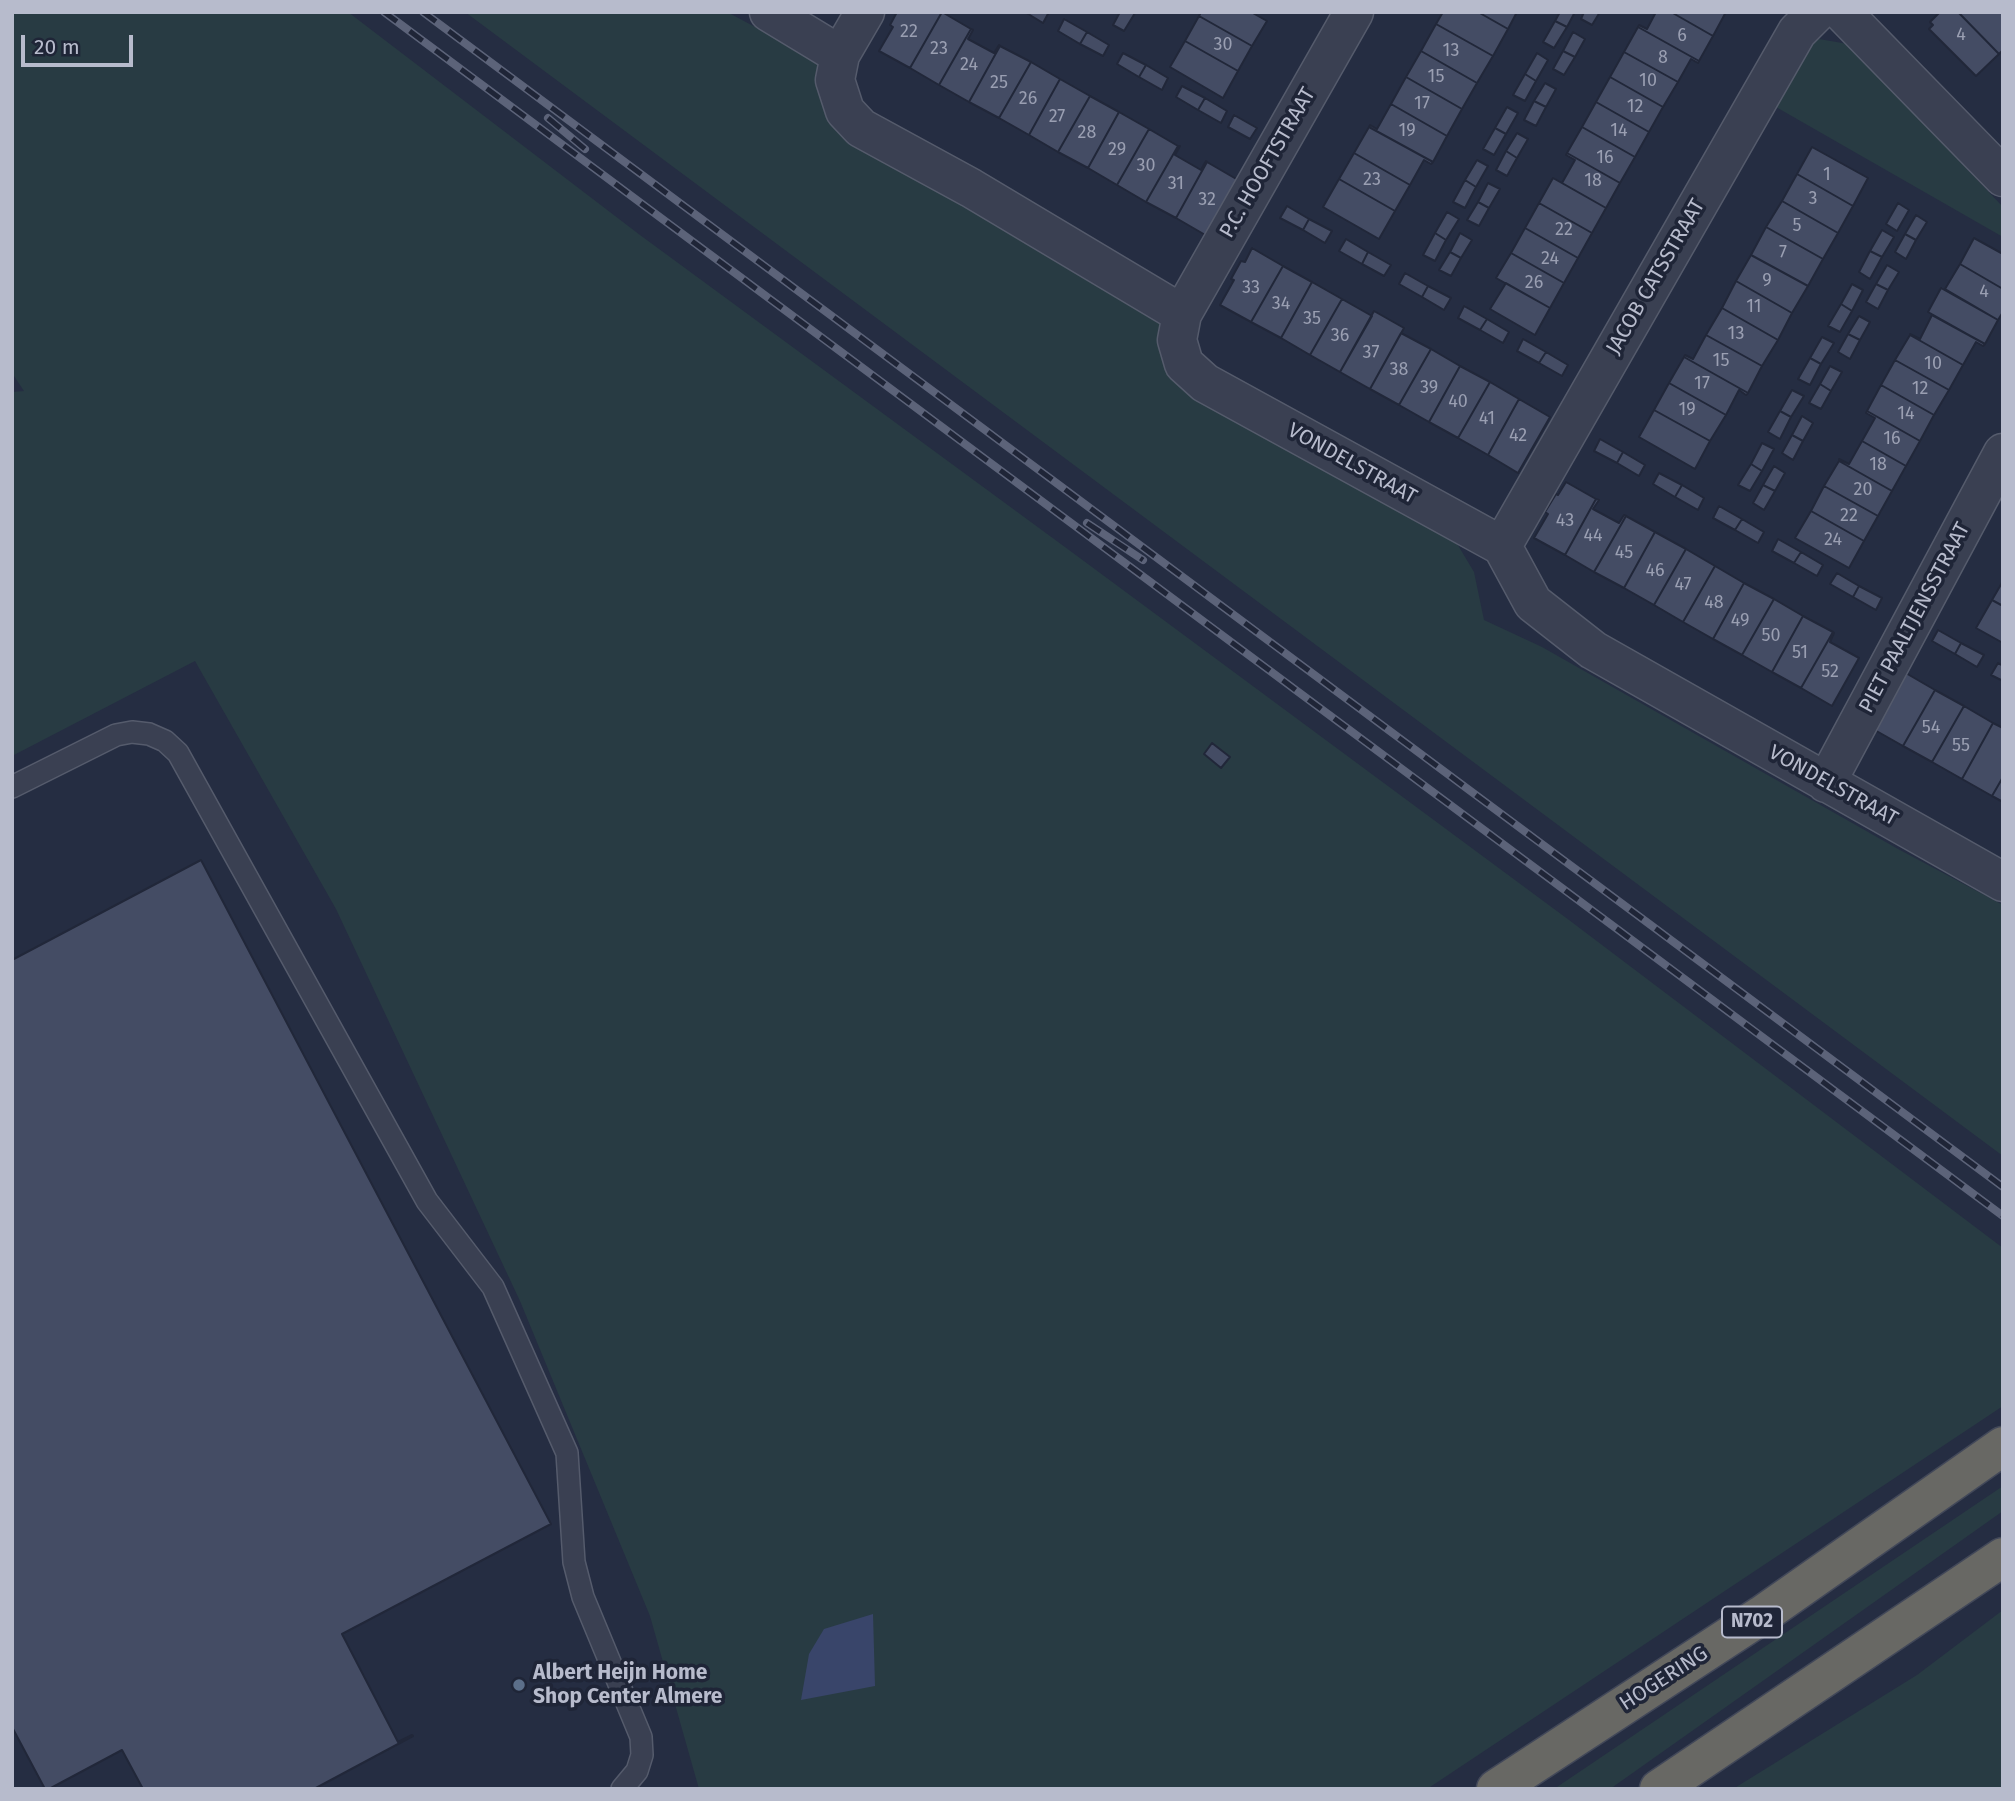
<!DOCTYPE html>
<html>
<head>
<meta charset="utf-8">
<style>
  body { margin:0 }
  #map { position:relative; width:2015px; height:1801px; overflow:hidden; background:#252d42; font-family:"Fira Sans",sans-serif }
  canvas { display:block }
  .frame { position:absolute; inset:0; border:14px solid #b7bbcc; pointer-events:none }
  .scale { position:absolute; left:21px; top:35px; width:112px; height:32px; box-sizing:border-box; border:4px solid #b7bbcc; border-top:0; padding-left:9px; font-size:21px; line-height:24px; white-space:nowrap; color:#b7bbcc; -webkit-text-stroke:5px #1f2537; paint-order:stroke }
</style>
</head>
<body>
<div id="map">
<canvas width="2015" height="1801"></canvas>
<div class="frame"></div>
<div class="scale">20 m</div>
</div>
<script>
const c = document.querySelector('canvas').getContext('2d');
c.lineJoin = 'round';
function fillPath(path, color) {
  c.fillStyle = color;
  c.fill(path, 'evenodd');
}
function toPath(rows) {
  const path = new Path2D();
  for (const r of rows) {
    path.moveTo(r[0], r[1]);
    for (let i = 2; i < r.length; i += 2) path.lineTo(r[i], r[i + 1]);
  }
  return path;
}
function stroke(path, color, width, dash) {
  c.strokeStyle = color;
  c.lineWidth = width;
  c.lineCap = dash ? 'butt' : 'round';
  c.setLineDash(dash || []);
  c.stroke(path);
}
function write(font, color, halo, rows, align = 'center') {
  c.font = font + ' "Fira Sans",sans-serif';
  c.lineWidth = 7;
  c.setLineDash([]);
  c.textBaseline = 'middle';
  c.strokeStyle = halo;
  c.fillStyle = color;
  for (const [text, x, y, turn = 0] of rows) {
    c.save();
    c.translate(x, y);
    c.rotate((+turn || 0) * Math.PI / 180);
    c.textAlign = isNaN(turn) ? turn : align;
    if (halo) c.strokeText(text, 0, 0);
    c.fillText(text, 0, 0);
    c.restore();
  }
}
const green = toPath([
  [12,12,348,12,640,235,1069,550,1569,920,2003,1248,2003,1406,1427,1789,699,1789,650,1616,520,1301,336,909,195,661,12,756,12,392,24,391,12,373],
  [465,12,727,12,821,62,823,102,1158,314,1164,355,1450,532,1474,572,1484,620,1542,647,1898,849,2003,905,2003,1156],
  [1819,39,1848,44,2003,207,2003,237,1769,103,1798,50],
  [2003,1486,2003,1511,1610,1789,1554,1789],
  [2003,1610,2003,1789,1733,1789,1917,1675]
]);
const water = toPath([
  [873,1614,875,1686,801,1700,809,1654,824,1629]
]);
const building = toPath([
  [897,12,942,12,910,68,879,51,893,27,890,25,897,12],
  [942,12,971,29,939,85,910,68,942,12],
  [1025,12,1049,12,1043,23,1025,12],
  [1120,12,1135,13,1124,31,1113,25,1120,12],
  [1201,12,1251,12,1267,21,1252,46,1199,16,1201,12],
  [1443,12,1478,12,1508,29,1493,56,1436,24,1443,12],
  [1478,12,1517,12,1508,29,1478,12],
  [1560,12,1575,12,1567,27,1555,21,1560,12],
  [1584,12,1600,12,1592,25,1581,19,1584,12],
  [1656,12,1671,12,1713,36,1699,61,1638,27,1639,25,1647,29,1656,12],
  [1671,12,1726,12,1713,36,1671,12],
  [1940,12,1958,12,1999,54,1976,76,1929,29,1933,25,1930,22,1940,12],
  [1958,12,2001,12,2003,15,2003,50,1999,54,1958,12],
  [1199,16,1252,46,1238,71,1185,41,1199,16],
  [1064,19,1087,32,1080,44,1058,31,1064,19],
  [1555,21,1567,27,1554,48,1543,42,1555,21],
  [1436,24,1493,56,1477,83,1421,51,1436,24],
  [1638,27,1699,61,1698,63,1691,59,1678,82,1624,52,1638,27],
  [971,29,973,30,968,39,994,53,999,45,1000,46,969,102,939,85,971,29],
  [1087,32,1109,45,1103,56,1080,44,1087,32],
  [1573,32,1585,39,1575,57,1563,51,1573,32],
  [1185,41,1238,71,1223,98,1170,67,1185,41],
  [1000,46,1031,62,999,118,969,102,1000,46],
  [1421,51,1477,83,1462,109,1406,77,1421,51],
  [1563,51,1575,57,1564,75,1553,69,1563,51],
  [1624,52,1678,82,1663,107,1610,77,1624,52],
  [1123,53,1146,65,1139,77,1117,64,1123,53],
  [1537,53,1548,60,1536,81,1525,74,1537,53],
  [1031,62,1060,79,1029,135,999,118,1031,62],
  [1146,65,1168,78,1162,90,1139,77,1146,65],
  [1525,74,1536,81,1525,101,1513,95,1525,74],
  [1406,77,1462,109,1447,136,1391,104,1406,77],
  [1610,77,1663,107,1649,132,1596,102,1610,77],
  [1060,79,1090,96,1058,152,1029,135,1060,79],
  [1545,83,1556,89,1546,107,1534,101,1545,83],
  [1182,86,1205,98,1198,110,1176,97,1182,86],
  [1090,96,1119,112,1088,168,1058,152,1090,96],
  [1205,98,1227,111,1221,123,1198,110,1205,98],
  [1534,101,1546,107,1536,126,1524,120,1534,101],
  [1596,102,1649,132,1635,157,1582,127,1596,102],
  [1391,104,1447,136,1433,162,1369,127,1370,125,1377,129,1391,104],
  [1507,107,1518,113,1506,134,1495,128,1507,107],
  [1119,112,1149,129,1117,185,1088,168,1119,112],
  [1234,115,1257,128,1250,139,1228,127,1234,115],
  [1369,127,1433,162,1431,164,1424,160,1410,185,1354,153,1369,127],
  [1582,127,1635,157,1620,183,1567,153,1582,127],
  [1495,128,1506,134,1494,155,1483,149,1495,128],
  [1149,129,1178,146,1146,202,1117,185,1149,129],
  [1517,133,1528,139,1517,158,1506,151,1517,133],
  [1178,146,1180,146,1175,155,1201,170,1206,161,1207,162,1176,218,1146,202,1178,146],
  [1812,147,1868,178,1853,206,1797,174,1812,147],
  [1506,151,1517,158,1507,176,1496,170,1506,151],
  [1354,153,1410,185,1395,211,1339,179,1354,153],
  [1567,153,1620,183,1606,208,1562,183,1575,160,1566,155,1567,153],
  [1477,160,1488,166,1476,187,1465,180,1477,160],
  [1207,162,1238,180,1207,236,1176,218,1207,162],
  [1797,174,1853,206,1838,233,1782,201,1797,174],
  [1553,178,1606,208,1592,233,1539,203,1553,178],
  [1339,179,1395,211,1379,239,1323,207,1339,179],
  [1465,180,1476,187,1465,208,1453,202,1465,180],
  [1488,183,1500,189,1489,208,1478,202,1488,183],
  [1782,201,1838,233,1823,259,1766,227,1782,201],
  [1478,202,1489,208,1479,226,1467,220,1478,202],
  [1539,203,1592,233,1578,258,1525,228,1539,203],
  [1898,203,1909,210,1897,231,1886,224,1898,203],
  [1287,206,1309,219,1303,230,1280,218,1287,206],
  [1447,212,1459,219,1446,240,1435,233,1447,212],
  [1916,215,1927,222,1916,240,1905,234,1916,215],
  [1309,219,1332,231,1325,243,1303,230,1309,219],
  [1766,227,1823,259,1808,286,1751,255,1766,227],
  [1525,228,1578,258,1564,283,1511,253,1525,228],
  [1882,230,1894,237,1882,257,1870,251,1882,230],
  [1435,233,1446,240,1435,261,1423,255,1435,233],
  [1460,233,1472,240,1461,258,1450,252,1460,233],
  [1905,234,1916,240,1906,259,1895,252,1905,234],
  [1974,238,2003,254,2003,289,1960,264,1974,238],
  [1346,239,1368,252,1362,264,1339,251,1346,239],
  [1252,248,1283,266,1251,322,1220,305,1234,280,1231,279,1241,261,1245,262,1252,248],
  [1870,251,1882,257,1870,279,1859,272,1870,251],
  [1368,252,1391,265,1384,276,1362,264,1368,252],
  [1450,252,1461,258,1451,276,1439,270,1450,252],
  [1511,253,1564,283,1550,308,1496,278,1511,253],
  [1751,255,1808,286,1792,313,1736,281,1751,255],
  [1960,264,2003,289,2003,312,1998,320,1945,289,1960,264],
  [1887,265,1899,272,1888,290,1876,284,1887,265],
  [1283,266,1312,282,1281,338,1251,322,1283,266],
  [1405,273,1428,286,1422,297,1399,284,1405,273],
  [1736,281,1792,313,1778,340,1722,308,1736,281],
  [1312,282,1342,299,1310,355,1281,338,1312,282],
  [1506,283,1550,308,1535,335,1490,309,1506,283],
  [1852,284,1863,290,1852,311,1841,304,1852,284],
  [1876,284,1888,290,1878,309,1866,302,1876,284],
  [1428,286,1451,298,1444,310,1422,297,1428,286],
  [1941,288,1998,320,1985,344,1928,312,1941,288],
  [1342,299,1372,316,1340,372,1310,355,1342,299],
  [1841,304,1852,311,1840,332,1828,326,1841,304],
  [1464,306,1487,319,1480,330,1458,318,1464,306],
  [1722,308,1778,340,1762,366,1706,335,1722,308],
  [1374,311,1404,328,1370,389,1340,372,1374,311],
  [1932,315,1985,344,1983,346,1976,342,1963,365,1910,335,1910,334,1920,339,1932,315],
  [1859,316,1870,322,1860,340,1848,334,1859,316],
  [1487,319,1509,332,1503,343,1480,330,1487,319],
  [1401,333,1431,349,1399,405,1370,389,1401,333],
  [1848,334,1860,340,1850,359,1838,352,1848,334],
  [1706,335,1762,366,1748,393,1684,357,1685,355,1693,359,1706,335],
  [1910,335,1963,365,1949,390,1895,360,1910,335],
  [1822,337,1834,343,1821,364,1810,358,1822,337],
  [1523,339,1546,352,1539,363,1517,351,1523,339],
  [1431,349,1460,366,1429,422,1399,405,1431,349],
  [1546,352,1568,365,1562,376,1539,363,1546,352],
  [1684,357,1748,393,1746,395,1739,390,1726,415,1669,383,1684,357],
  [1810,358,1821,364,1810,385,1798,379,1810,358],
  [1895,360,1949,390,1934,415,1881,385,1895,360],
  [1460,366,1490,382,1458,438,1429,422,1460,366],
  [1830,366,1842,372,1831,391,1820,384,1830,366],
  [1490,382,1519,399,1488,455,1458,438,1490,382],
  [1669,383,1726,415,1710,441,1654,410,1669,383],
  [1820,384,1831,391,1821,409,1809,403,1820,384],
  [1881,385,1934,415,1920,441,1867,411,1881,385],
  [1792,390,1804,396,1791,417,1780,411,1792,390],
  [1519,399,1550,417,1518,473,1488,455,1519,399],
  [1654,410,1710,441,1695,469,1639,437,1654,410],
  [1780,411,1791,417,1780,439,1768,432,1780,411],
  [1867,411,1920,441,1906,466,1862,441,1875,418,1866,413,1867,411],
  [1802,416,1813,423,1803,441,1792,435,1802,416],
  [1792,435,1803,441,1793,460,1782,453,1792,435],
  [1600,439,1623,452,1617,463,1594,451,1600,439],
  [1862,441,1906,466,1892,491,1839,461,1839,459,1849,464,1862,441],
  [1762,443,1774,449,1762,471,1751,464,1762,443],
  [1623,452,1645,465,1639,476,1617,463,1623,452],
  [1839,461,1892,491,1878,516,1824,486,1839,461],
  [1751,464,1762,471,1750,491,1738,485,1751,464],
  [1774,466,1785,473,1775,491,1763,485,1774,466],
  [1659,473,1682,485,1675,497,1653,484,1659,473],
  [1566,482,1596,499,1565,555,1534,538,1548,514,1545,512,1556,494,1558,495,1566,482],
  [1682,485,1704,498,1698,510,1675,497,1682,485],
  [1763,485,1775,491,1764,510,1753,503,1763,485],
  [1824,486,1878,516,1864,541,1811,511,1824,486],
  [1596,499,1599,500,1593,509,1619,523,1624,515,1626,516,1594,572,1565,555,1596,499],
  [1719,506,1742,519,1735,530,1713,518,1719,506],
  [1811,511,1864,541,1849,568,1795,538,1811,511],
  [1626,516,1655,532,1624,588,1594,572,1626,516],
  [1742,519,1764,532,1758,543,1735,530,1742,519],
  [1655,532,1686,549,1654,605,1624,588,1655,532],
  [1778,539,1801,552,1794,563,1772,551,1778,539],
  [1686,549,1715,566,1683,622,1654,605,1686,549],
  [1801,552,1823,565,1817,576,1794,563,1801,552],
  [1715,566,1744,583,1713,639,1683,622,1715,566],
  [1837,573,1859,586,1853,597,1830,584,1837,573],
  [2003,581,2003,606,1992,600,2003,581],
  [1744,583,1774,599,1742,655,1713,639,1744,583],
  [1859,586,1882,598,1876,610,1853,597,1859,586],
  [1774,599,1803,616,1772,672,1742,655,1774,599],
  [1992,600,2003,606,2003,643,1976,628,1992,600],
  [1803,616,1833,632,1801,688,1772,672,1803,616],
  [1938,630,1961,643,1955,654,1932,641,1938,630],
  [1833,632,1834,633,1830,642,1859,658,1832,706,1801,688,1833,632],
  [1961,643,1984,655,1977,667,1955,654,1961,643],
  [1998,663,2003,666,2003,681,1991,675,1998,663],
  [1904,672,1935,690,1903,746,1873,729,1904,672],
  [1935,690,1964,706,1932,762,1903,746,1935,690],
  [1964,706,1993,723,1962,779,1932,762,1964,706],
  [1993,723,2003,728,2003,777,1992,796,1962,779,1993,723],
  [1212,743,1230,757,1221,768,1204,754,1212,743],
  [2003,777,2003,802,1992,796,2003,777],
  [201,860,551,1524,342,1634,398,1742,412,1735,413,1736,314,1789,143,1789,122,1750,49,1789,45,1789,12,1727,12,960,201,860]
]);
const service = toPath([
  [12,787,116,735,132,732,149,734,165,741,178,753,427,1201,493,1287,567,1453,574,1562,583,1597,641,1737,642,1755,637,1771,622,1789]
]);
const minor = toPath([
  [769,12,840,55],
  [865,12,840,55,835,80,845,111,861,128,971,188,1182,314,1177,340,1184,364,1205,383,1502,546,1533,603,1593,650,2003,882],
  [1842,12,2003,177],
  [1182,314,1354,12],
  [1502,546,1797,32,1817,12],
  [1826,783,2003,453]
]);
const trunk = toPath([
  [1496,1789,1762,1615,2003,1446],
  [1659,1789,2003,1557]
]);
const rail = toPath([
  [384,12,2003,1216],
  [423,12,2003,1187],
  [548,118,585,149],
  [1087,523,1143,560]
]);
const markers = [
  [519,1685,7,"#5c6f8a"]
];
const numberNames = [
  ["22",909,32],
  ["4",1961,35],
  ["6",1682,36],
  ["30",1223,45],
  ["23",939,49],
  ["13",1451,51],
  ["8",1663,58],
  ["24",969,65],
  ["15",1436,77],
  ["10",1648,81],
  ["25",999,83],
  ["26",1028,99],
  ["17",1422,104],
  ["12",1635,107],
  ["27",1057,117],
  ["19",1407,131],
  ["14",1619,131],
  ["28",1087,133],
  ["29",1117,150],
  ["16",1605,158],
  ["30",1146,166],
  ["1",1827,175],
  ["23",1372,180],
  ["18",1593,181],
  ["31",1176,184],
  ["3",1813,199],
  ["32",1207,200],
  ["5",1797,226],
  ["22",1564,230],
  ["7",1783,253],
  ["24",1550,259],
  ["9",1767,281],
  ["26",1534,283],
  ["33",1251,288],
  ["4",1984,292],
  ["34",1281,304],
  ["11",1754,307],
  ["35",1312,319],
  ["13",1736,334],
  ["36",1340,336],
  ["37",1371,353],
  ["15",1721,361],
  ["10",1933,364],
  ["38",1399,370],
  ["17",1702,384],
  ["39",1429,388],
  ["12",1920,389],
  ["40",1458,402],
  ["19",1687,410],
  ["14",1906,414],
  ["41",1487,419],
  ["42",1518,436],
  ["16",1892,439],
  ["18",1878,465],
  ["20",1863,490],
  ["22",1849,516],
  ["43",1565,521],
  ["44",1593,536],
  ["24",1833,540],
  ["45",1624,553],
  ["46",1655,571],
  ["47",1683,585],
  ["48",1714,603],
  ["49",1740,621],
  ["50",1771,636],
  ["51",1800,653],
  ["52",1830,672],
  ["54",1931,728],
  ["55",1961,746]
];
const shields = [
  [1752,1622,60]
];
const shieldNames = [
  ["N702",1752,1622]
];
const streetNames = [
  ["P.C. HOOFTSTRAAT",1268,163,-60],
  ["JACOB CATSSTRAAT",1656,277,-60],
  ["VONDELSTRAAT",1352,464,29],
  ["PIET PAALTJENSSTRAAT",1915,618,-62],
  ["VONDELSTRAAT",1833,786,29],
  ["HOGERING",1664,1679,-33]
];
const poiNames = [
  ["Albert Heijn Home",533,1673],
  ["Shop Center Almere",533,1697]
];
fillPath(green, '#283b43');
fillPath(water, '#39456a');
fillPath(building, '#444c64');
stroke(building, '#212739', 2);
stroke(service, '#555b6c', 24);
stroke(minor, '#555b6c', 41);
stroke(trunk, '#424859', 41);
stroke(service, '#3a4052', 21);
stroke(minor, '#3a4052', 38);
stroke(trunk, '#686864', 38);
stroke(rail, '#5c6379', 8);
stroke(rail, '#1f2537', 5, [16]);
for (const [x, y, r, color] of markers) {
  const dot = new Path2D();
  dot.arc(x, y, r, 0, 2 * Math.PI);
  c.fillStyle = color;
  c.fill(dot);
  stroke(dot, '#1f2537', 2.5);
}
write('18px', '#9a9fb2', null, numberNames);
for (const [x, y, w] of shields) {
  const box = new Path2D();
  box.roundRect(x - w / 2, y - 15.5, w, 31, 5);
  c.fillStyle = '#1f2537';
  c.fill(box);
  stroke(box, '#b7bbcc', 2);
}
write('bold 19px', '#b7bbcc', null, shieldNames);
write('21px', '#b7bbcc', '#1f2537', streetNames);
write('bold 21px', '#b7bbcc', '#1f2537', poiNames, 'left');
</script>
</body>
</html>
